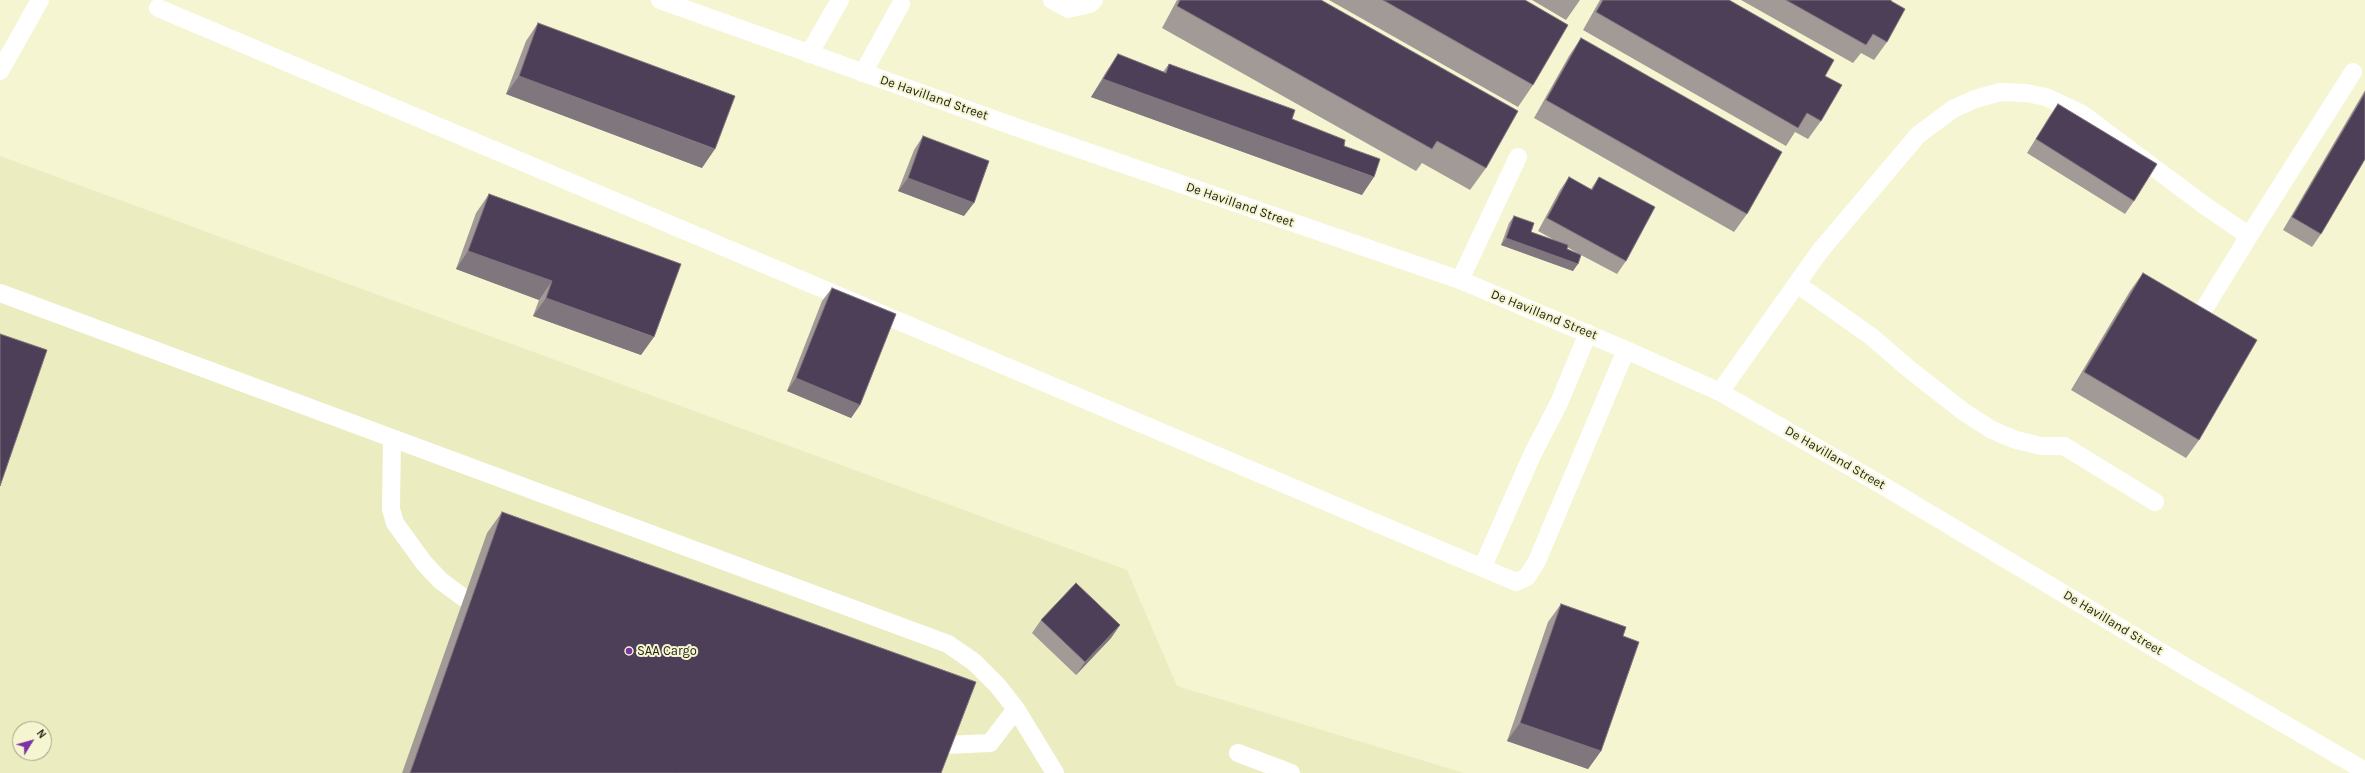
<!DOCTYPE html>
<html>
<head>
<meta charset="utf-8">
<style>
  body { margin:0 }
  #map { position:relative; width:2365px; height:773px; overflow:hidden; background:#f5f5d2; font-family:Karla,sans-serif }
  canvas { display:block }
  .north { position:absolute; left:12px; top:721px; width:40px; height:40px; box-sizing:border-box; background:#f5f5d2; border:1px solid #a3a388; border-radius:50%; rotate:53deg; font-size:11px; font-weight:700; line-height:16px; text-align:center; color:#272719 }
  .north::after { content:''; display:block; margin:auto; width:14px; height:18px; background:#7b32a5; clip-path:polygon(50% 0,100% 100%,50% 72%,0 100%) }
</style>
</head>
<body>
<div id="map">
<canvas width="2365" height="773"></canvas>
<div class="north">N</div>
</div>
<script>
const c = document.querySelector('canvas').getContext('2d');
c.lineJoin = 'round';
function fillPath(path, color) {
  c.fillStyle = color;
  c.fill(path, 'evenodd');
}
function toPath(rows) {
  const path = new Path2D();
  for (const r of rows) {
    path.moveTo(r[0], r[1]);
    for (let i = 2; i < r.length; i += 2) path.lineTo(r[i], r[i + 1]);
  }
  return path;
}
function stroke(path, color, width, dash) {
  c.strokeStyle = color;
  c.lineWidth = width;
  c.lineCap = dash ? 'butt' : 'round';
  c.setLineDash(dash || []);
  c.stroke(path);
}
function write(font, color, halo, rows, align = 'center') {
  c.font = font + ' Karla,sans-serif';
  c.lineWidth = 4;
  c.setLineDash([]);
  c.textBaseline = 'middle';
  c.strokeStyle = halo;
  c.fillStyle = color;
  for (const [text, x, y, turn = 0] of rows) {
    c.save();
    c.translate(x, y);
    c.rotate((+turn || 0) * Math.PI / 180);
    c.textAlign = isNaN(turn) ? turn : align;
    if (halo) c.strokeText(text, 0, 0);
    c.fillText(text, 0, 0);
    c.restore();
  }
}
const built = toPath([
  [0,156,1127,570,1177,686,1464,773,0,773],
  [20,729,44,729,44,753,20,753]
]);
const service = toPath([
  [660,0,1024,130,1460,280,1626,350,1720,392,1887,488,2186,667,2365,771],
  [1052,0,1068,9,1090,4,1094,0],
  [158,8,1516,582,1527,577,1537,561,1626,350],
  [809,54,840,0],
  [0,71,40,0],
  [863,73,901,4],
  [2249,236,2353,72],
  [1460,280,1518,157],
  [1797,284,1872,337,1909,369,1964,412,1992,430,2016,440,2041,446,2064,446,2155,502],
  [0,293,948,644,974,662,998,686,1016,709,1055,773],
  [1720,392,1820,251,1918,135,1953,109,1975,99,2000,92,2026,93,2046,97,2082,114,2204,205,2249,236,2199,317],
  [392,438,391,509,395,523,424,563,441,581,464,598],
  [1483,566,1533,453,1559,403,1588,333],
  [946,745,990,743,1016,709],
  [1238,753,1291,773]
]);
const wall = toPath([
  [1177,0,1321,0,1486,168,1470,190,1422,163,1416,171,1162,28],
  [1329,0,1525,0,1533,85,1518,107],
  [1532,0,1580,0,1566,20],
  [1600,0,1729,0,1825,76,1821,121,1808,139,1795,132,1786,146,1583,30],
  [1741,0,1891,0,1887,42,1874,60,1861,53,1853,63],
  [538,23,702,168,506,94,526,41],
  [1581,38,1747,214,1734,232,1534,118,1569,56],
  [1118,54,1163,72,1169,64,1292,119,1344,146,1362,195,1091,97,1106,72],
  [2365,90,2365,159,2321,234,2312,247,2283,230],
  [2058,104,2134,201,2125,214,2027,153,2049,117],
  [923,136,964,216,898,191,914,150],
  [1569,177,1591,189,1599,177,1626,261,1617,274,1581,255,1573,271,1501,245,1509,223,1514,216,1531,232,1556,241,1538,231,1560,190],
  [1567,247,1579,254,1567,249],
  [489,194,641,355,533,316,539,300,456,269,476,213],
  [2143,273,2199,440,2186,458,2071,390,2130,291],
  [832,288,860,405,851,418,787,391,822,301],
  [502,512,941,773,402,773,487,533],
  [1561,604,1623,636,1601,751,1588,769,1507,741,1548,622],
  [1041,620,1120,625,1111,638,1076,675,1032,633]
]);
const shadedWall = toPath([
  [519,76,715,149,702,168,506,94],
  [1103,79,1374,177,1362,195,1091,97],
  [908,178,974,203,964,216,898,191],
  [1506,238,1578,264,1573,271,1501,245],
  [468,251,552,281,539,300,456,269],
  [546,298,654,337,641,355,533,316],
  [796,378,860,405,851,418,787,391],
  [1120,625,1111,638,1076,675,1085,662],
  [1520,723,1601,751,1588,769,1507,741]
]);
const building = toPath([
  [1180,0,1321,0,1518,111,1486,168,1437,141,1432,149,1177,6,1180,0],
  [1383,0,1525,0,1568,25,1533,85,1383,0],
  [1603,0,1729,0,1834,60,1825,76,1842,85,1821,121,1807,113,1798,128,1596,12,1603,0],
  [1786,0,1891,0,1891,1,1905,9,1887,42,1873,34,1866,45,1786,0],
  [538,23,735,96,715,149,519,76,538,23],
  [1581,38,1782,152,1747,214,1546,100,1581,38],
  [1118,54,1166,73,1169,64,1295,110,1292,119,1345,140,1344,146,1380,159,1374,177,1103,79,1118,54],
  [2365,93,2365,159,2321,234,2292,217,2365,93],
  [2058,104,2157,164,2134,201,2036,139,2058,104],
  [923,136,989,161,974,203,908,178,923,136],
  [1569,177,1592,190,1599,177,1655,207,1626,261,1547,218,1569,177],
  [489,194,681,264,654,337,546,298,552,281,468,251,489,194],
  [1514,216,1534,223,1531,232,1568,245,1567,249,1581,255,1578,264,1506,238,1514,216],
  [2143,273,2257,340,2199,440,2084,372,2143,273],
  [832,288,896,314,860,405,796,378,832,288],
  [0,334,47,350,0,486,0,334],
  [502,512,976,682,941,773,410,773,502,512],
  [1076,583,1120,625,1085,662,1041,620,1076,583],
  [1561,604,1626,627,1623,636,1639,642,1601,751,1520,723,1561,604]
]);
const markers = [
  [629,651,4,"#7b32a5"]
];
const streetNames = [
  ["De Havilland Street",934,98,19],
  ["De Havilland Street",1240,205,19],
  ["De Havilland Street",1544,315,22],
  ["De Havilland Street",1835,458,30],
  ["De Havilland Street",2113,623,31]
];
const poiNames = [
  ["SAA Cargo",637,651]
];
fillPath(built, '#ececc1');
stroke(service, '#fff', 18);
fillPath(wall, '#a29a96');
fillPath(shadedWall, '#80767d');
fillPath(building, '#4e3f59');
stroke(building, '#80767d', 1);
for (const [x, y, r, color] of markers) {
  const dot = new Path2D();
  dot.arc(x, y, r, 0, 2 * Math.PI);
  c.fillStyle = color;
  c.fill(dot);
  stroke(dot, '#f5f5d2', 1.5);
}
write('13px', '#272719', '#f5f5d2', streetNames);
write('13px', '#272719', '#f5f5d2', poiNames, 'left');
</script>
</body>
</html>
